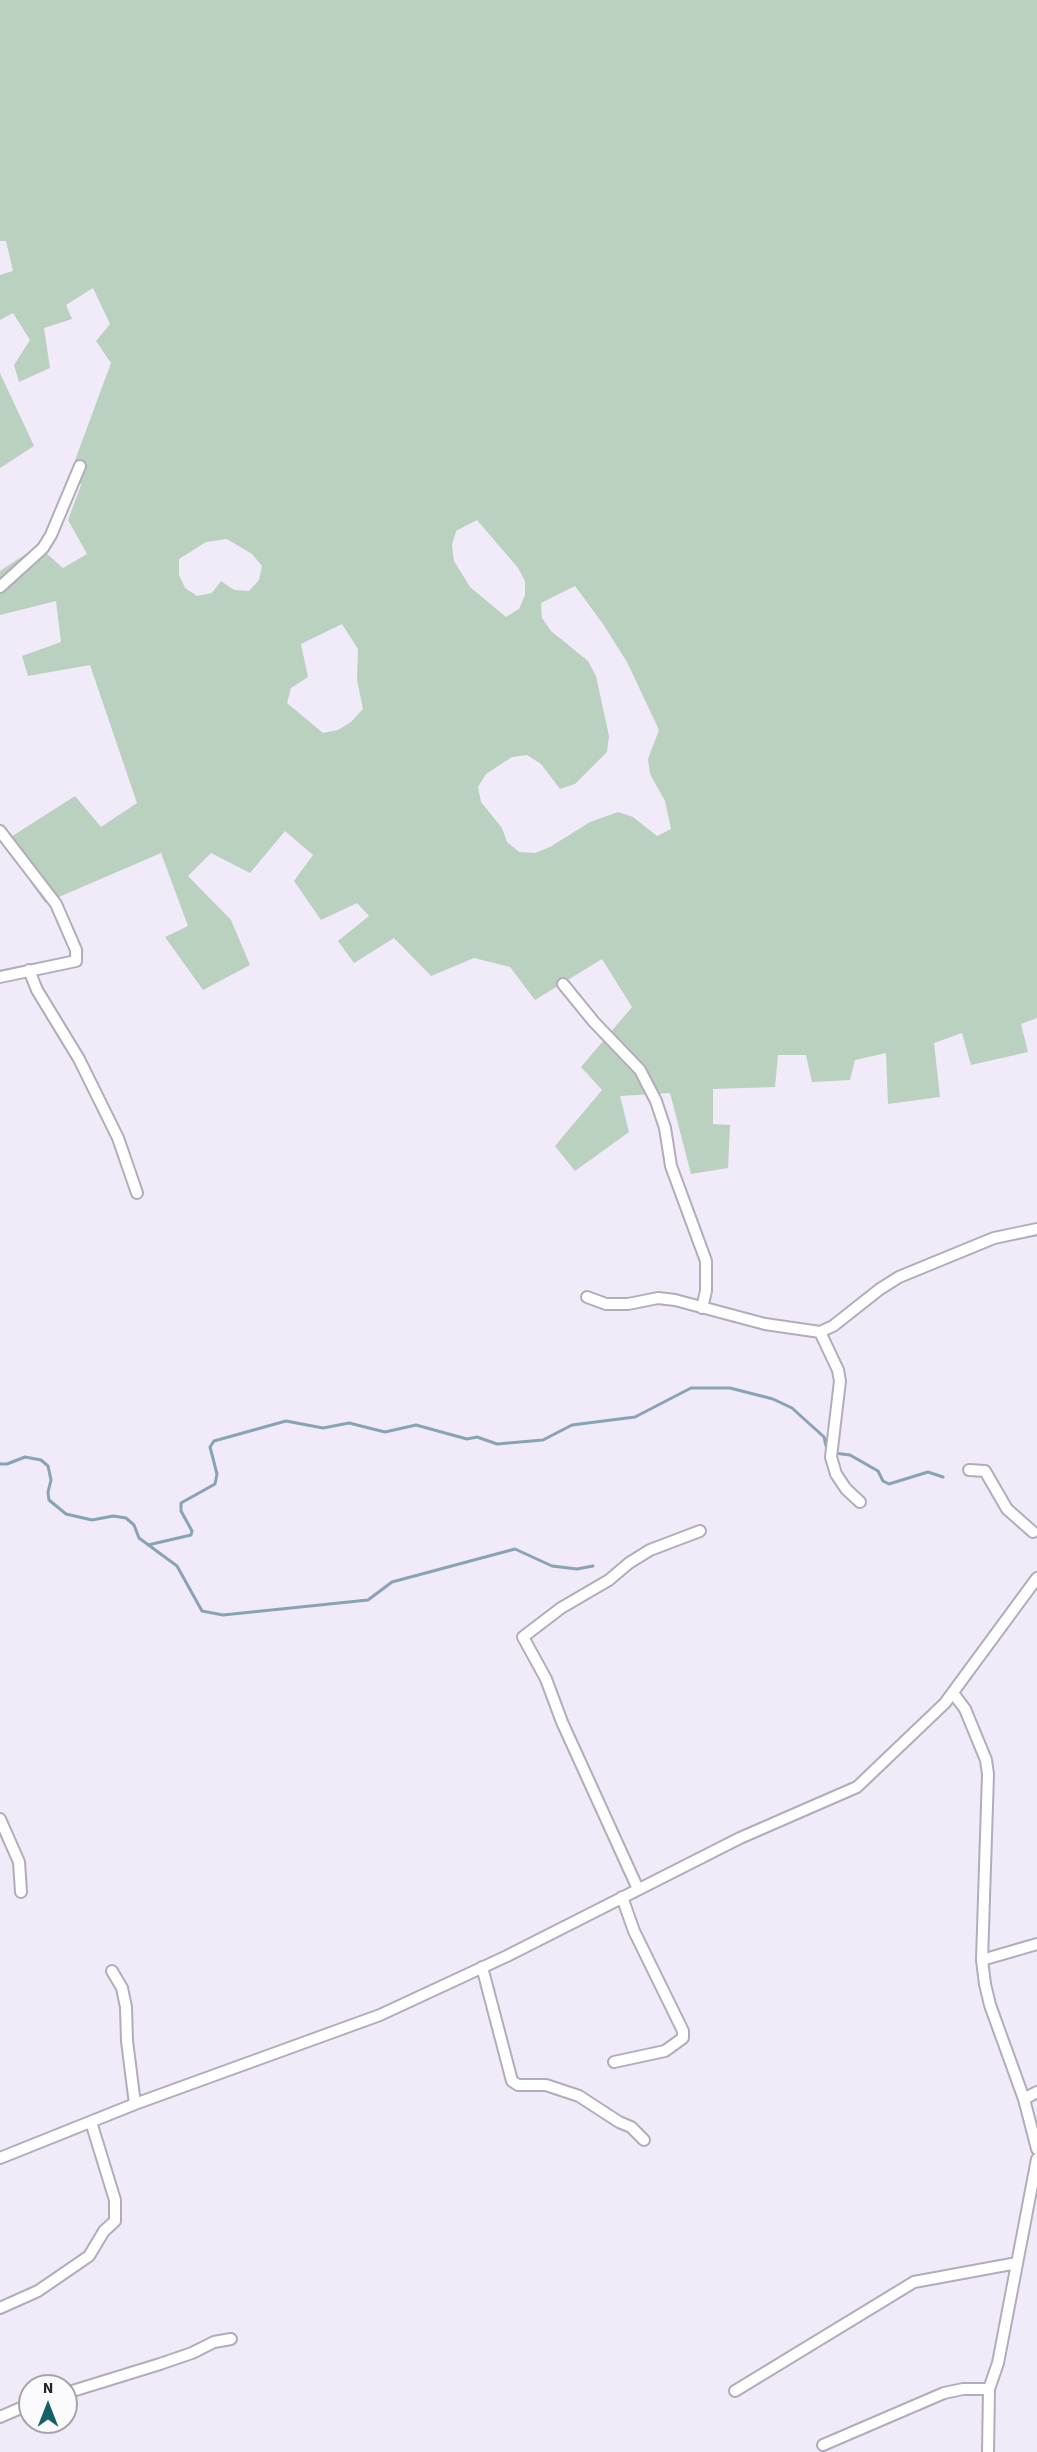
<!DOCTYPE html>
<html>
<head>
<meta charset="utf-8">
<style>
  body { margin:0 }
  #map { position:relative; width:1037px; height:2452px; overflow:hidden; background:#f0eaf9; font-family:"Source Sans 3",sans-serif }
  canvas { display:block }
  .north { position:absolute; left:18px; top:2374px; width:60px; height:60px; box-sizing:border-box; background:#fbfafd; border:2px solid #a6a4a9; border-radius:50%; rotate:0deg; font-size:16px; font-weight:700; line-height:24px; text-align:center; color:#26242a }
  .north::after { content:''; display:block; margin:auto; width:21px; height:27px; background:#136269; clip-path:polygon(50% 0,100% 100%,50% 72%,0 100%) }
</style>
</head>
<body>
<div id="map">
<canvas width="1037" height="2452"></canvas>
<div class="north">N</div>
</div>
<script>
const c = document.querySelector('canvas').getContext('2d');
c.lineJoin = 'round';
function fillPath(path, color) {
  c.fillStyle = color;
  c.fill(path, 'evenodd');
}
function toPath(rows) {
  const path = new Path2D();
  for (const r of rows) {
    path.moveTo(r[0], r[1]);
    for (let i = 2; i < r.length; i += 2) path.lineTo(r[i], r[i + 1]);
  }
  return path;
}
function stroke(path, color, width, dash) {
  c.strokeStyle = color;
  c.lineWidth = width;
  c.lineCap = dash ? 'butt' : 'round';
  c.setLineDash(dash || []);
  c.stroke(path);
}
const green = toPath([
  [0,0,1037,0,1037,1018,1021,1024,1028,1052,971,1065,962,1033,934,1043,940,1097,888,1104,886,1053,855,1060,850,1080,812,1082,806,1055,778,1055,775,1087,713,1089,713,1124,730,1125,728,1168,691,1174,670,1093,620,1096,629,1132,575,1171,555,1146,602,1090,581,1067,632,1007,602,959,535,1000,510,967,474,958,431,976,394,938,354,963,338,941,369,916,357,903,321,920,294,881,313,855,285,831,250,873,211,853,188,876,231,920,250,965,203,990,165,937,188,926,161,853,45,903,3,842,75,796,101,827,137,803,90,665,28,676,22,656,61,642,56,601,0,615,0,571,38,546,63,568,87,554,68,520,81,485,74,463,111,363,96,341,110,324,93,288,66,305,72,319,44,328,50,368,19,382,14,365,30,340,13,313,0,320,0,275,13,271,6,241,0,241],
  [477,520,518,568,525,581,525,595,519,609,506,617,470,587,454,561,452,545,456,531],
  [227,539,252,554,262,566,259,580,249,591,234,590,221,581,212,593,197,596,185,588,179,575,179,559,206,542],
  [575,586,603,624,627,662,659,730,648,759,650,774,665,801,671,829,657,836,633,817,618,812,590,822,550,847,535,853,519,852,507,842,502,828,481,802,478,787,486,774,512,757,527,755,541,764,560,789,575,784,607,752,609,736,596,676,588,661,551,631,542,618,541,603],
  [342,624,358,649,357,680,363,709,351,722,338,730,323,733,287,703,291,688,308,677,301,644],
  [0,373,34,446,0,468]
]);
const stream = toPath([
  [834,1453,850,1455,878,1471,883,1481,889,1484,928,1472,943,1477],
  [0,1464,7,1464,25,1457,41,1460,48,1466,51,1480,48,1492,49,1500,66,1514,92,1520,113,1516,126,1518,134,1525,139,1538,177,1566,202,1611,223,1615,368,1600,392,1582,515,1549,552,1566,577,1569,593,1566],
  [148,1545,191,1535,192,1531,181,1511,181,1503,215,1484,217,1474,210,1447,214,1441,286,1421,323,1428,349,1423,385,1432,416,1425,467,1439,477,1437,497,1444,543,1440,572,1425,635,1417,691,1388,730,1388,773,1399,792,1408,824,1437,826,1446]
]);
const minor = toPath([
  [0,587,43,548,51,535,80,466],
  [0,831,56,904,76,950,76,961,0,977],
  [29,970,37,990,79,1059,118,1138,137,1193],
  [563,984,594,1022,640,1070,656,1101,665,1128,671,1166,706,1261,706,1291,702,1308],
  [587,1297,606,1304,628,1304,658,1298,675,1300,765,1324,820,1332,833,1326,880,1289,899,1277,994,1238,1037,1229],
  [820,1332,838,1370,840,1381,831,1457,836,1474,846,1489,860,1502],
  [969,1470,985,1471,1007,1509,1033,1532],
  [953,1693,965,1709,986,1760,988,1774,982,1960,985,1984,990,2005,1024,2099,1037,2149],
  [0,1819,19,1862,21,1892],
  [638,1889,562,1722,546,1679,523,1637,561,1608,609,1580,629,1563,650,1550,700,1531],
  [982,1960,1037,1944],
  [482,1967,512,2081,518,2085,546,2085,579,2096,619,2122,631,2127,644,2140],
  [112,1971,122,1988,126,2007,127,2041,135,2104],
  [614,2062,665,2051,683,2038,683,2031,634,1931,622,1897],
  [1024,2099,1037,2092],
  [0,2158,135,2104,380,2015,507,1956,740,1838,857,1787,945,1703,1037,1578],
  [0,2308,38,2291,89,2256,104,2231,115,2221,115,2200,91,2122],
  [735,2391,914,2282,1017,2263],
  [66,2393,160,2364,192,2353,214,2342,231,2339],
  [0,2417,30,2404],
  [823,2445,944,2393,963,2389,989,2389],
  [988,2452,989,2389,998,2363,1037,2159]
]);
fillPath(green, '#bad1bf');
stroke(stream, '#88a3b5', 3);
stroke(minor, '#b1adbb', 14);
stroke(minor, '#fff', 10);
</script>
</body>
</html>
